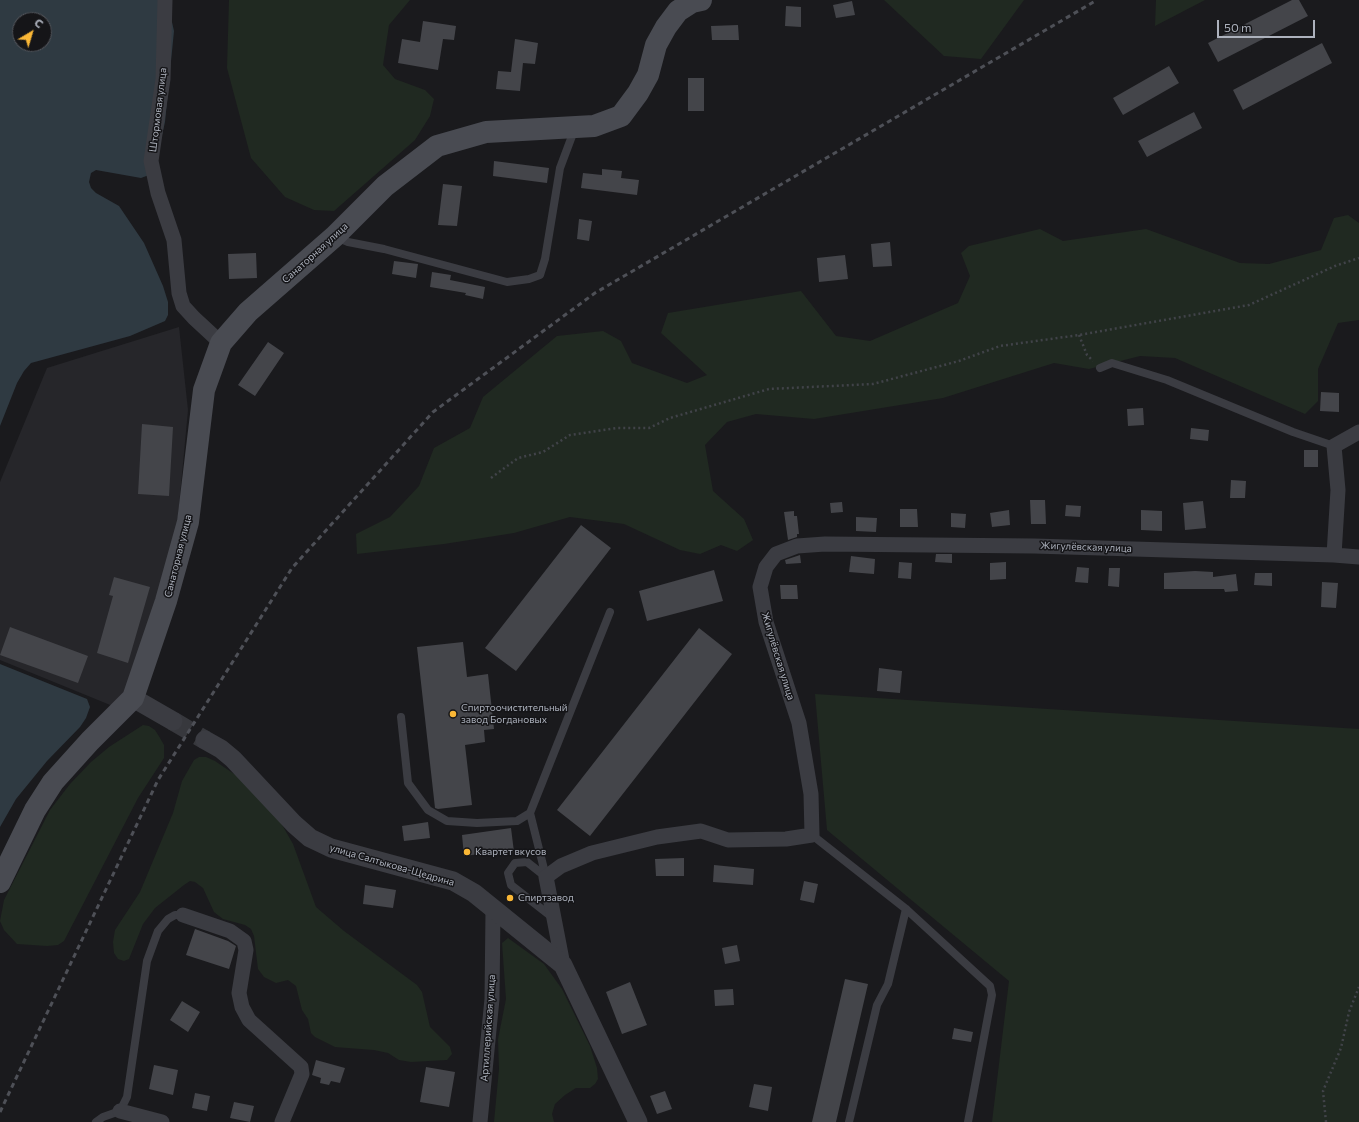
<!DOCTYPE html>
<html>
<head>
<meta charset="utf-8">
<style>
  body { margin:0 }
  #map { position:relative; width:1359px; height:1122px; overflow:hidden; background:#1a1a1d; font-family:Commissioner,sans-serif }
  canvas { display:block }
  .north { position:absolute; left:12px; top:12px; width:40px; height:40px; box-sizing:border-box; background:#151518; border:1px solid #52545a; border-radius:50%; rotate:38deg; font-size:11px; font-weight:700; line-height:16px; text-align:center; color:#adb2bd }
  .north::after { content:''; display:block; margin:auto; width:14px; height:18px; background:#fab736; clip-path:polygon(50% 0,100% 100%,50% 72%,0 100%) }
  .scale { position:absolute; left:1217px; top:20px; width:98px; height:18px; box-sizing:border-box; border:2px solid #adb2bd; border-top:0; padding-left:5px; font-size:12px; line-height:14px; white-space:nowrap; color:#adb2bd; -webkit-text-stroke:3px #151518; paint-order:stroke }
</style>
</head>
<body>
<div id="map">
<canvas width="1359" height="1122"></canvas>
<div class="north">С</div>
<div class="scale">50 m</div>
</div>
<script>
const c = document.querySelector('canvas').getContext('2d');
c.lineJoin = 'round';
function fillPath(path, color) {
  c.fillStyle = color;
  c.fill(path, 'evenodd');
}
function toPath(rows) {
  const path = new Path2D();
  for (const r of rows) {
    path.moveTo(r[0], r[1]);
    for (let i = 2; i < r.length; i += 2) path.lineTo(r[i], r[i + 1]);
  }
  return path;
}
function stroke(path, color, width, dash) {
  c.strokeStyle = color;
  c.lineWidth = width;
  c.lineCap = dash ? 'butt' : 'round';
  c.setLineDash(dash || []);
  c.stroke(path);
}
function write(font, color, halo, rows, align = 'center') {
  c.font = font + ' Commissioner,sans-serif';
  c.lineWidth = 3;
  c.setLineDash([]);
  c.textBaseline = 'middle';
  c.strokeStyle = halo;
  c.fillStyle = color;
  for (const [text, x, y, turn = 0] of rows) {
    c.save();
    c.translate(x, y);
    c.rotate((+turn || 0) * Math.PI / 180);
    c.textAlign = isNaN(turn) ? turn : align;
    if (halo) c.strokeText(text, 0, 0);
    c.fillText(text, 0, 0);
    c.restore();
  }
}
const built = toPath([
  [179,327,188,410,175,549,120,709,0,660,0,482,47,368]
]);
const green = toPath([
  [229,0,410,0,389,25,383,65,395,79,425,90,434,99,430,116,415,140,334,211,314,210,285,197,251,158,227,68],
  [884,0,1024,0,981,59,944,56],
  [1156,0,1205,0,1155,26],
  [1348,215,1359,223,1359,320,1338,323,1318,369,1318,401,1305,414,1175,358,1140,356,1089,369,1054,363,943,398,814,419,756,414,727,422,705,445,713,491,744,519,753,540,737,551,721,545,700,554,680,550,624,524,570,517,514,533,444,544,357,554,356,534,390,517,419,486,434,448,470,428,483,397,557,336,603,331,621,341,632,363,687,383,707,375,661,333,668,313,801,291,836,336,870,341,958,303,970,276,961,253,969,246,1040,229,1063,241,1146,229,1240,263,1269,264,1321,250,1334,218],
  [815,694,1359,729,1359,1122,992,1122,1009,981,827,830],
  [143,725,149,726,155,730,160,738,164,745,164,758,138,798,64,941,58,945,47,946,17,944,4,930,0,921,4,900,50,810,70,784,91,762,109,747],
  [199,757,206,757,215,761,243,780,277,816,293,844,316,907,344,931,417,985,422,992,430,1027,450,1047,452,1054,447,1060,411,1062,399,1060,388,1053,374,1050,335,1047,315,1037,311,1033,308,1019,302,1010,296,986,288,980,276,983,264,977,258,969,254,936,251,929,245,925,223,919,214,912,203,888,195,882,190,881,184,885,155,908,143,924,129,959,124,961,118,959,114,953,113,942,115,930,140,892,173,813,182,781,194,760],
  [508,938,544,964,562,989,590,1046,597,1068,598,1079,595,1084,590,1088,576,1088,565,1095,555,1104,552,1114,554,1122,494,1122,499,1069,498,1039,506,999,502,943]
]);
const water = toPath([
  [0,0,167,0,174,31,165,122,156,161,149,175,141,178,96,170,91,173,89,182,91,188,96,193,119,206,144,243,163,286,168,302,168,315,165,321,130,336,31,363,24,371,17,383,0,426],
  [20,20,44,20,44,44,20,44],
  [0,664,87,699,90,707,86,718,80,727,47,761,16,799,0,827]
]);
const building = toPath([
  [1292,0,1299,0,1308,16,1218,62,1208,43],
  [852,1,855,15,836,18,833,5],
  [786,6,801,7,801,27,785,26],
  [423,21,456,26,454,40,443,39,438,70,398,63,402,39,420,42],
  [738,25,739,40,712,40,711,26],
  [515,39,538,43,535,64,523,63,520,91,496,89,498,71,511,72],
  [1322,43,1332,63,1243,110,1233,90],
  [1169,66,1179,83,1123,115,1113,98],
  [688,78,704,78,704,111,688,111],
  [1194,112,1202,128,1147,157,1138,141],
  [494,161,549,168,547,183,493,176],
  [602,169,622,171,621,178,639,180,637,195,581,188,583,173,602,175],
  [443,184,462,186,457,226,438,225],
  [579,219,592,221,589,241,577,239],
  [890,242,892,266,873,267,871,244],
  [256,253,257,278,229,279,228,254],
  [845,255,848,279,819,282,817,258],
  [394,261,418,264,416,278,392,274],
  [432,272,451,275,450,280,485,287,483,299,465,295,466,293,430,287],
  [268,342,284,353,255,396,238,385],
  [1321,392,1339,393,1339,412,1320,411],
  [1143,408,1144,425,1128,426,1127,409],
  [142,424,173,427,169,496,138,494],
  [1191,428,1209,430,1208,441,1190,439],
  [1304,450,1318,450,1318,467,1304,467],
  [1231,480,1246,481,1245,498,1230,498],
  [1030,500,1045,500,1046,524,1031,524],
  [1203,501,1206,528,1185,530,1183,503],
  [842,502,843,512,831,513,830,503],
  [1066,505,1081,506,1080,517,1065,516],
  [900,509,917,509,918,527,900,527],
  [1009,510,1010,525,992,527,990,513],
  [1141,510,1162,511,1162,531,1141,530],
  [794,511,794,516,797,516,799,534,797,534,797,537,788,540,784,512],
  [951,513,966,514,965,528,951,527],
  [856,517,877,518,876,532,856,531],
  [581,525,611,548,516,671,485,648],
  [936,554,952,554,952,563,935,562],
  [800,555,801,563,786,564,785,560],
  [851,556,875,559,874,574,849,572],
  [899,562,912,563,911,579,898,578],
  [1006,562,1006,579,990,580,990,563],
  [1077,567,1089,568,1088,583,1075,582],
  [1109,568,1120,568,1119,587,1108,586],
  [714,570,723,601,647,621,639,591],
  [1195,571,1213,572,1213,577,1236,574,1238,591,1225,592,1224,589,1164,589,1164,573],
  [1255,573,1272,573,1272,586,1254,585],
  [114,577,150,587,128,663,97,653,113,596,109,595],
  [1322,582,1338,583,1336,608,1321,607],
  [780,585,797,585,798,599,781,599],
  [10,627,88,656,78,683,0,655],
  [699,628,732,654,590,836,557,810],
  [463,642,467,677,488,674,494,729,484,730,485,742,465,745,472,805,438,809,435,808,417,647],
  [879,668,902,671,900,693,877,691],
  [428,822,430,838,404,841,402,826],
  [511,828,514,852,497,855,496,852,464,856,462,835],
  [684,858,684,876,656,876,655,859],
  [714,865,754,869,753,885,713,882],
  [804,881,818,884,814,903,800,900],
  [365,885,396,890,393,908,363,904],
  [195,929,228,941,236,946,229,969,186,955],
  [737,945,740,961,725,964,722,948],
  [845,979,868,984,836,1122,812,1122],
  [630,982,647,1025,622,1034,606,992],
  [733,989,734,1005,715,1006,714,990],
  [182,1001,200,1012,188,1032,170,1020],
  [954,1028,973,1032,971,1042,952,1039],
  [316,1060,345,1068,340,1083,331,1081,329,1085,320,1083,321,1078,312,1075],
  [154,1065,178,1070,173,1095,149,1089],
  [426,1067,455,1072,449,1107,420,1102],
  [754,1084,772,1087,768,1111,749,1107],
  [665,1091,672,1109,657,1114,650,1096],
  [195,1093,210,1096,207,1111,192,1108],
  [234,1102,254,1106,250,1122,230,1118]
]);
const tertiaryTunnel = toPath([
  [173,721,205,740]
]);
const path = toPath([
  [1079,335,1087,355,1093,361],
  [491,478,518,458,543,452,570,435,617,428,649,428,670,418,769,389,873,384,959,361,1000,346,1079,335,1249,305,1335,266,1359,258],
  [1326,1122,1323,1091,1341,1048,1349,1012,1359,987]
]);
const service = toPath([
  [336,237,348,242,384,249,507,282,529,279,540,275,545,259,560,168,575,128],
  [1100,368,1112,363,1167,380,1293,432,1334,446],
  [401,717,408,783,428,810,447,821,477,823,517,821,530,813,610,612],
  [530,813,546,877],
  [812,835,906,909,990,986,992,995,968,1122],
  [546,877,527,862,515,863,508,873,511,885,552,917],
  [96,1122,103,1117,120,1111,127,1097,147,961,158,931,168,919,175,915,183,915],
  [849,1122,877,1005,888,984,906,909]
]);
const minor = toPath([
  [165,0,163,79,151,161,158,193,174,240,179,293,183,306,194,318,221,343],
  [1334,555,1338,490,1334,446,1359,432],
  [183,915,230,931,244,941,246,950,239,993,242,1007,249,1020,301,1067,302,1074,282,1122],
  [563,965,546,877,561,866,592,853,657,837,701,831,728,840,786,839,812,835,811,794,799,723,766,622,760,587,766,567,776,554,797,546,825,544,1034,546,1334,555,1359,557],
  [120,1111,162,1122],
  [480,1122,492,999,493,910]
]);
const tertiary = toPath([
  [133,698,173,721],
  [205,740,221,749,233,759,294,824,310,838,331,848,453,881,474,893,563,965,638,1122]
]);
const secondary = toPath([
  [0,882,35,810,53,782,90,741,133,698,166,601,188,522,204,390,221,343,248,312,335,236,385,186,437,146,486,132,594,126,621,116,638,93,648,75,656,45,666,27,678,11,692,2,701,0]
]);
const rail = toPath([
  [0,1112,158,780,292,568,433,412,595,293,1097,0]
]);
const markers = [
  [453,714,4,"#fab736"],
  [467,852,4,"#fab736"],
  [510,898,4,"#fab736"]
];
const streetNames = [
  ["Штормовая улица",158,110,-83],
  ["Санаторная улица",315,253,-42],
  ["Жигулёвская улица",1086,547,2],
  ["Санаторная улица",178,556,-76],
  ["Жигулёвская улица",778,656,73],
  ["улица Салтыкова-Щедрина",392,865,16],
  ["Артиллерийская улица",488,1028,-86]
];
const poiNames = [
  ["Спиртоочистительный",461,708],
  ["завод Богдановых",461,720],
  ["Квартет вкусов",475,852],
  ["Спиртзавод",518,898]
];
fillPath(built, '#26262a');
fillPath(green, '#202921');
fillPath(water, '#2f3a42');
fillPath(building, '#44454a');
stroke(tertiaryTunnel, '#37383d', 19, [19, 10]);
stroke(path, '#414349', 2.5, [2, 3]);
stroke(service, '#3b3c42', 8);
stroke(minor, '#3b3c42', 15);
stroke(tertiary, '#3b3c42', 19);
stroke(secondary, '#494b52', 22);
stroke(rail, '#4e5057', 3, [5, 4]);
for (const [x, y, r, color] of markers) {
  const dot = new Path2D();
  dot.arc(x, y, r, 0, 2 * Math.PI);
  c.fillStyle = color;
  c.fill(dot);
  stroke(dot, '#151518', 1.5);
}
write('10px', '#adb2bd', '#151518', streetNames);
write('10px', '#adb2bd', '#151518', poiNames, 'left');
</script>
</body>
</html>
